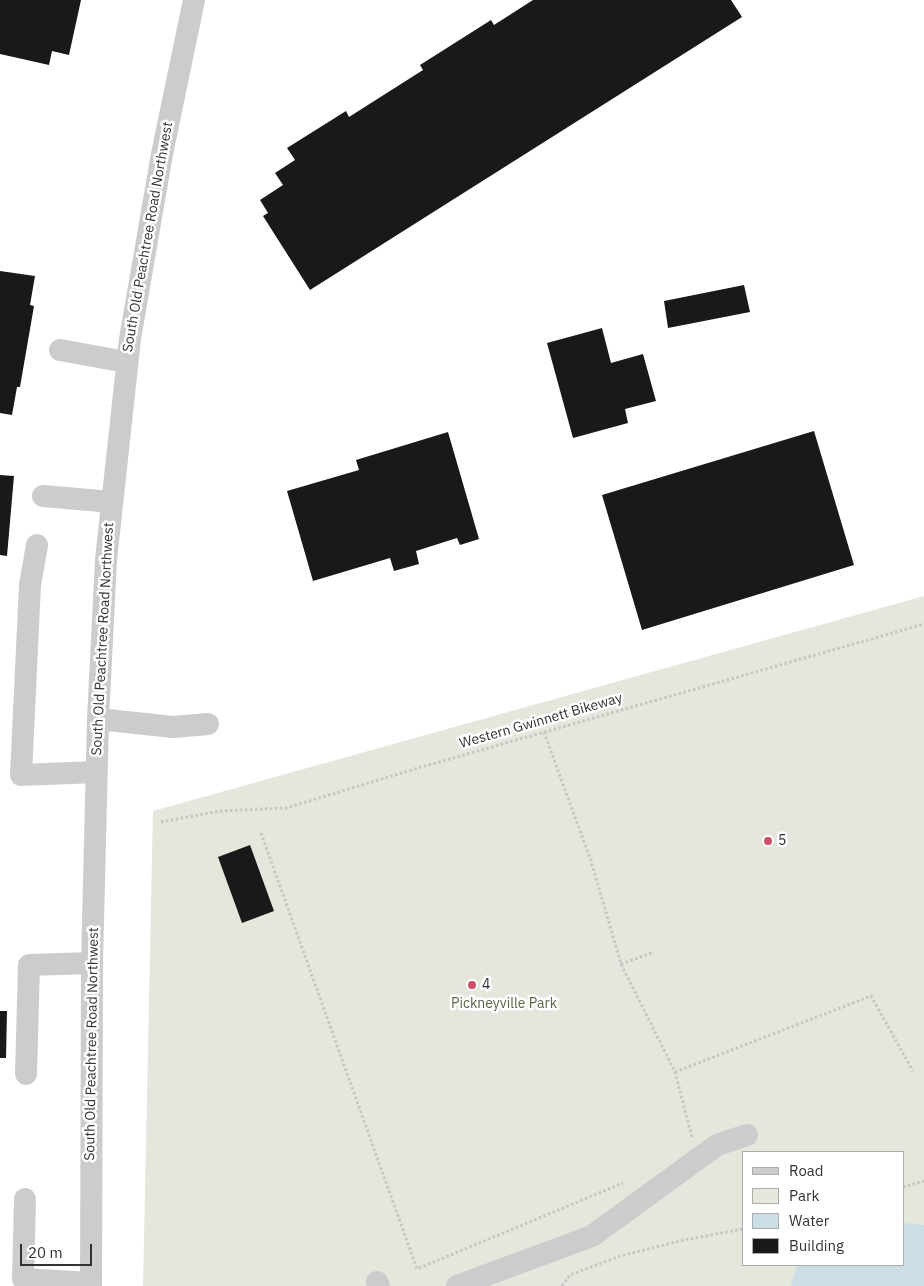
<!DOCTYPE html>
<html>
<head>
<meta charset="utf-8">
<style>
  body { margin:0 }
  #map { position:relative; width:924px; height:1286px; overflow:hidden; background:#fff; font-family:"IBM Plex Sans",sans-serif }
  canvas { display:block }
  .legend { position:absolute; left:742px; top:1151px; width:162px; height:115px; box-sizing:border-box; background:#fff; border:1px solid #adadad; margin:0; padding:6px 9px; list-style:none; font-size:15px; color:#323232 }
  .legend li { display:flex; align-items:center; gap:10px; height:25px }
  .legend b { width:25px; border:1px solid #adadad }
  .scale { position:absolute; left:20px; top:1244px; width:72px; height:22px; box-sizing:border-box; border:2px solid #323232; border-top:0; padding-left:6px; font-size:15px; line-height:18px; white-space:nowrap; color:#323232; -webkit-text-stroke:4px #fff; paint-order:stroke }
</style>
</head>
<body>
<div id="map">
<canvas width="924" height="1286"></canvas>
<ul class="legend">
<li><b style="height:6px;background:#ccc"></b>Road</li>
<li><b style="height:14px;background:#e3e7dc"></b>Park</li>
<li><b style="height:14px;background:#ccdee5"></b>Water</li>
<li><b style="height:14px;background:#191919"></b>Building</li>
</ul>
<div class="scale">20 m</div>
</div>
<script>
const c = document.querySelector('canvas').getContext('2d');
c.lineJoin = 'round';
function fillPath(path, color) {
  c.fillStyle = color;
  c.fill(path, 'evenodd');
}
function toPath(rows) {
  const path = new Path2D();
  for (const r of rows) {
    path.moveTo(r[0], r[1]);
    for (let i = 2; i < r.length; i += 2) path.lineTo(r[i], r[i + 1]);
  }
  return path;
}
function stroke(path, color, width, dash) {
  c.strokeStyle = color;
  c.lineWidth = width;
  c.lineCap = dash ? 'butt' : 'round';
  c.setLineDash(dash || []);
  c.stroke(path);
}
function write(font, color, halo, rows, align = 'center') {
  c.font = font + ' "IBM Plex Sans",sans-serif';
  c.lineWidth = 5;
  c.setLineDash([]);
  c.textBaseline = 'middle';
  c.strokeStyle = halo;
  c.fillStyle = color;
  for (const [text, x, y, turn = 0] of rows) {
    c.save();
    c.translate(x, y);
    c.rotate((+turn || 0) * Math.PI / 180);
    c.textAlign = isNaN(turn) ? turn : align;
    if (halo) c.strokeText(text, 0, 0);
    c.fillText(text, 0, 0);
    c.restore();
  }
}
const green = toPath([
  [924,596,924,1286,143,1286,153,811],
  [743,1152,903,1152,903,1265,743,1265]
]);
const water = toPath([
  [903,1223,924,1225,924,1286,791,1286,797,1265,903,1265]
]);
const building = toPath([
  [0,0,81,0,69,55,52,51,49,65,0,54],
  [533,0,731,0,742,17,310,290,263,216,268,213,260,200,283,185,275,173,295,160,287,148,346,111,349,117,423,70,420,65,491,20,494,25],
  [0,271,35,276,30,305,34,306,20,387,17,387,12,415,0,413],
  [744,285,750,312,668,328,664,301],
  [602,328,611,363,643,354,656,401,625,409,628,423,573,438,547,343],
  [814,431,854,565,642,630,602,495],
  [448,432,479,539,460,545,457,538,416,551,419,564,394,571,390,558,313,581,287,491,359,470,356,460],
  [0,475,14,476,7,556,0,555],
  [250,845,274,911,242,923,218,857],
  [0,1011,7,1011,6,1058,0,1058]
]);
const path = toPath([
  [544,732,591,861,621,964,675,1072,692,1137],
  [161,822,220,811,286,808,418,768,924,624],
  [261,833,417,1269,623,1183],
  [621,964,654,952],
  [675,1072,871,996,913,1071],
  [903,1187,924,1181],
  [562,1286,570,1275,620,1256,684,1240,743,1229]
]);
const minor = toPath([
  [60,350,126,362],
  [43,496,112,502],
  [37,545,30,585,21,775,96,772],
  [98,719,173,727,208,724],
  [26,1074,29,965,92,963],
  [25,1199,23,1279,91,1283],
  [377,1282,379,1286],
  [91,1286,92,963,98,719,106,560,130,339,162,154,194,0],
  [457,1286,592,1236,717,1145,747,1135]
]);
const markers = [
  [768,841,5,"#d04c63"],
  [472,985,5,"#d04c63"]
];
const streetNames = [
  ["South Old Peachtree Road Northwest",148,237,-80],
  ["South Old Peachtree Road Northwest",103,639,-87],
  ["Western Gwinnett Bikeway",541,721,-16],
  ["South Old Peachtree Road Northwest",92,1044,-89]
];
const poiNames = [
  ["5",778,841],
  ["4",482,985]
];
const parkNames = [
  ["Pickneyville Park",504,1004]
];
fillPath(green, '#e3e7dc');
fillPath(water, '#ccdee5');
fillPath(building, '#191919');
stroke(path, '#c6c6c6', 3, [2.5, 2.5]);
stroke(minor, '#ccc', 22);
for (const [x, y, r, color] of markers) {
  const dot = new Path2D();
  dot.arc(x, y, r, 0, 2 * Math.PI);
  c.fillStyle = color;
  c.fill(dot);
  stroke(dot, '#fff', 2);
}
write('14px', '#323232', '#fff', streetNames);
write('14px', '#323232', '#fff', poiNames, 'left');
write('14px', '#596844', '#fff', parkNames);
</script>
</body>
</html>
